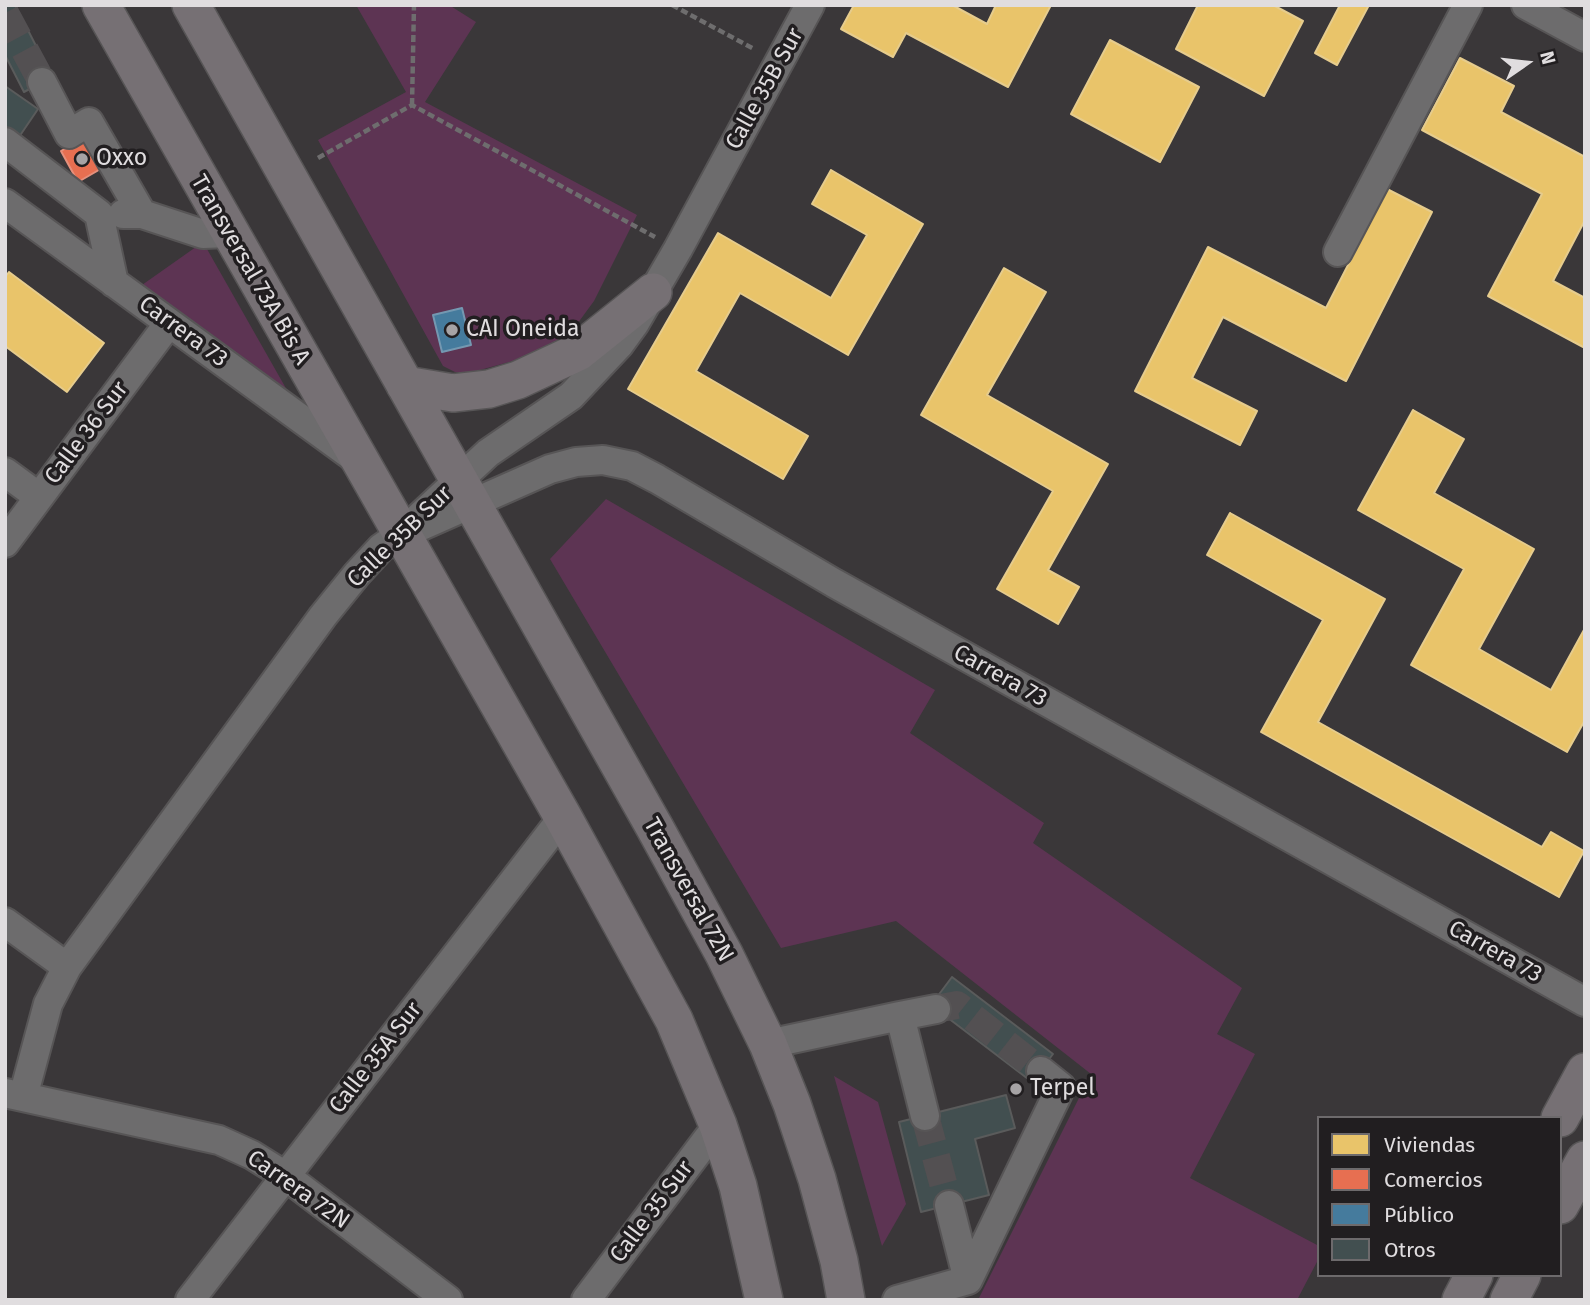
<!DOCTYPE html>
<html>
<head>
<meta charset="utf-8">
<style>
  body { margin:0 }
  #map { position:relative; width:1590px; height:1305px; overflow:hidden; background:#3a3739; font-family:"Fira Sans",sans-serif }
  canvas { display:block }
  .frame { position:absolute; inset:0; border:7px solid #e0dddf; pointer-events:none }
  .legend { position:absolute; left:1317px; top:1116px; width:245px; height:161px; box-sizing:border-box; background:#211e20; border:2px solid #6d6a6c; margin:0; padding:9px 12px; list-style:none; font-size:21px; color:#e0dddf }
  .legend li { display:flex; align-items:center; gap:14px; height:35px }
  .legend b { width:35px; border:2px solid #6d6a6c }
  .north { position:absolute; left:1492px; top:28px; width:70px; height:70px; -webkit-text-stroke:5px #211e20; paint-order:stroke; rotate:76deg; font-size:19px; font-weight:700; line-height:28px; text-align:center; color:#e0dddf }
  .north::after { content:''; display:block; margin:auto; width:24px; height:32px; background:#e0dddf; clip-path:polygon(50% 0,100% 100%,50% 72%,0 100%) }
</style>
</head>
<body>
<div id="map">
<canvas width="1590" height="1305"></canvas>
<div class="frame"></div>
<ul class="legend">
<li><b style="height:19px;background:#e9c46a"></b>Viviendas</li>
<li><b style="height:19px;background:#e76f51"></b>Comercios</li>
<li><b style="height:19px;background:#457b9d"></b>Público</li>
<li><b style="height:19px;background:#424f50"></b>Otros</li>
</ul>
<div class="north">N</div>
</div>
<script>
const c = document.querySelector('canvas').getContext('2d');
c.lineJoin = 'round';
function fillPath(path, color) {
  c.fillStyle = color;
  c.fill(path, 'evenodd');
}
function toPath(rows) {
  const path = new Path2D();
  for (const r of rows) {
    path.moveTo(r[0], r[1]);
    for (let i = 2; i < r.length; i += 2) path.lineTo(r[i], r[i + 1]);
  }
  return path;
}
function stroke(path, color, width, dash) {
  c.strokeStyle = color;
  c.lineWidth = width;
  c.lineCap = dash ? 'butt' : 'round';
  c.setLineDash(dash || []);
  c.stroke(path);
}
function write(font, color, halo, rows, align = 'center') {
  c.font = font + ' "Fira Sans",sans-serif';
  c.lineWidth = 7;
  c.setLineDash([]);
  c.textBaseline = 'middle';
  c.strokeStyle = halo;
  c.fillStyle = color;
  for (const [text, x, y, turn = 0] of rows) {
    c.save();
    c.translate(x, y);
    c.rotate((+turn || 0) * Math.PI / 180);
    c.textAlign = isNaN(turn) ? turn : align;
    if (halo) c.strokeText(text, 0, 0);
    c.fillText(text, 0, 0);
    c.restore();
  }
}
const green = toPath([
  [356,5,449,5,476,22,425,102,637,215,594,301,572,331,547,347,513,361,469,373,455,372,443,366,318,140,406,92],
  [203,242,296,406,142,285],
  [606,499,935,690,910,733,1044,823,1033,843,1242,988,1217,1034,1255,1054,1190,1178,1319,1246,1319,1258,1297,1300,978,1300,1091,1074,896,921,781,948,550,559],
  [834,1076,878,1102,906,1204,882,1246]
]);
const homes = toPath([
  [854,5,952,5,987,24,996,5,1051,5,1008,87,906,33,893,57,841,29,854,5],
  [1198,5,1273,5,1303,21,1264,96,1176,49,1198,5],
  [1340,5,1369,5,1337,65,1315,53,1340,5],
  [1110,40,1199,87,1160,162,1071,114,1110,40],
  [1460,58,1514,86,1501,112,1585,157,1585,220,1553,281,1585,298,1585,348,1488,296,1542,194,1422,130,1460,58],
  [831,170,923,224,848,355,740,293,696,371,808,436,783,479,628,389,718,233,831,298,867,235,812,204,831,170],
  [1387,189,1432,212,1346,381,1223,317,1192,378,1257,411,1240,445,1135,391,1208,247,1326,308,1387,189],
  [1004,268,1046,292,987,395,1108,464,1048,570,1079,587,1058,624,997,589,1053,491,921,415,1004,268],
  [9,272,104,343,67,392,5,346,5,277,9,272],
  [1413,410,1464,439,1434,493,1534,549,1479,649,1551,690,1585,628,1585,720,1567,752,1411,665,1464,569,1358,510,1413,410],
  [1230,513,1385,599,1318,722,1542,847,1551,832,1584,851,1559,897,1261,732,1323,620,1207,555,1230,513]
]);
const shops = toPath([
  [87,136,104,167,78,182,61,151,87,136]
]);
const public = toPath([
  [462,308,471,345,442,352,433,315,462,308]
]);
const building = toPath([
  [5,5,15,5,52,77,24,92,5,55,5,5],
  [5,86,38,109,19,137,5,127,5,86],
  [952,977,1053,1054,1032,1082,931,1005,952,977],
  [1006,1095,1015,1128,975,1139,989,1195,921,1212,899,1122,1006,1095]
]);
const minorTunnel = toPath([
  [5,13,42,82],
  [936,1009,957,1005,1041,1071],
  [925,1116,949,1205]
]);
const path = toPath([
  [672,5,754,49],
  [412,105,414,5],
  [318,158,412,105,655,237]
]);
const minor = toPath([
  [1526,5,1585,37],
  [42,82,69,134,89,122,142,214],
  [5,142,99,214,114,283],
  [5,203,356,459],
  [123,214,142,214,203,234,229,233],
  [1338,252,1468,5],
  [5,472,39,497],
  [419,527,550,469,576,462,603,460,632,466,657,479,834,583,1585,1002],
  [5,543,169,323],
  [5,922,67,967],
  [900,1016,936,1009],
  [768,1044,900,1016,925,1116],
  [5,1093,219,1140,252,1155,284,1175,448,1300],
  [23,1097,48,1004,67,967,323,616,357,574,381,548,401,534,488,453,571,396,619,345,635,323,678,249,810,5],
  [968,1280,1061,1087,1041,1071],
  [190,1300,563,817],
  [586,1300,718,1125],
  [897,1300,968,1280,949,1205]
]);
const major = toPath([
  [101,5,563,817,674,1020,718,1125,738,1186,764,1300],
  [191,5,655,828,724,954,768,1044,792,1104,817,1179,839,1261,846,1300],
  [405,385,453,393,489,389,518,380,578,352,653,292],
  [1560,1118,1585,1072],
  [1560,1205,1585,1160],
  [1461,1300,1474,1275],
  [1509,1300,1522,1275]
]);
const markers = [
  [82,159,7,"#a6a3a5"],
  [452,330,7,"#a6a3a5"],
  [1016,1089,7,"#a6a3a5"]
];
const streetNames = [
  ["Calle 35B Sur",765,89,-61],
  ["Transversal 73A Bis A",250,270,60],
  ["Carrera 73",183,332,36],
  ["Calle 36 Sur",87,433,-53],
  ["Calle 35B Sur",400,537,-44],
  ["Carrera 73",1000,676,29],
  ["Transversal 72N",688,890,61],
  ["Carrera 73",1495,952,29],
  ["Calle 35A Sur",376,1058,-52],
  ["Carrera 72N",298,1190,35],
  ["Calle 35 Sur",652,1212,-53]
];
const poiNames = [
  ["Oxxo",96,159],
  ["CAI Oneida",466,330],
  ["Terpel",1030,1089]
];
fillPath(green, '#5d3453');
fillPath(homes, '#e9c46a');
stroke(homes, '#e6cc8d', 2);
fillPath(shops, '#e76f51');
stroke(shops, '#e5907c', 2);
fillPath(public, '#457b9d');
stroke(public, '#7498b1', 2);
fillPath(building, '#424f50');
stroke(building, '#5a5b5b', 2);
stroke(minorTunnel, '#535052', 28, [28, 14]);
stroke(minor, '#575556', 32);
stroke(major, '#575556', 40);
stroke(path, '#6e6d6e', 4.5, [7, 3.5]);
stroke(minor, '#6d6c6d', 28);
stroke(major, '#767074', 37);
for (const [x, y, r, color] of markers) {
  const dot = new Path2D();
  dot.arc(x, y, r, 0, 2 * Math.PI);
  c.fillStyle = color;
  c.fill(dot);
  stroke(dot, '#211e20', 2.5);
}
write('23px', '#e0dddf', '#211e20', streetNames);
write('23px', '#e0dddf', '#211e20', poiNames, 'left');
</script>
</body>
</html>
